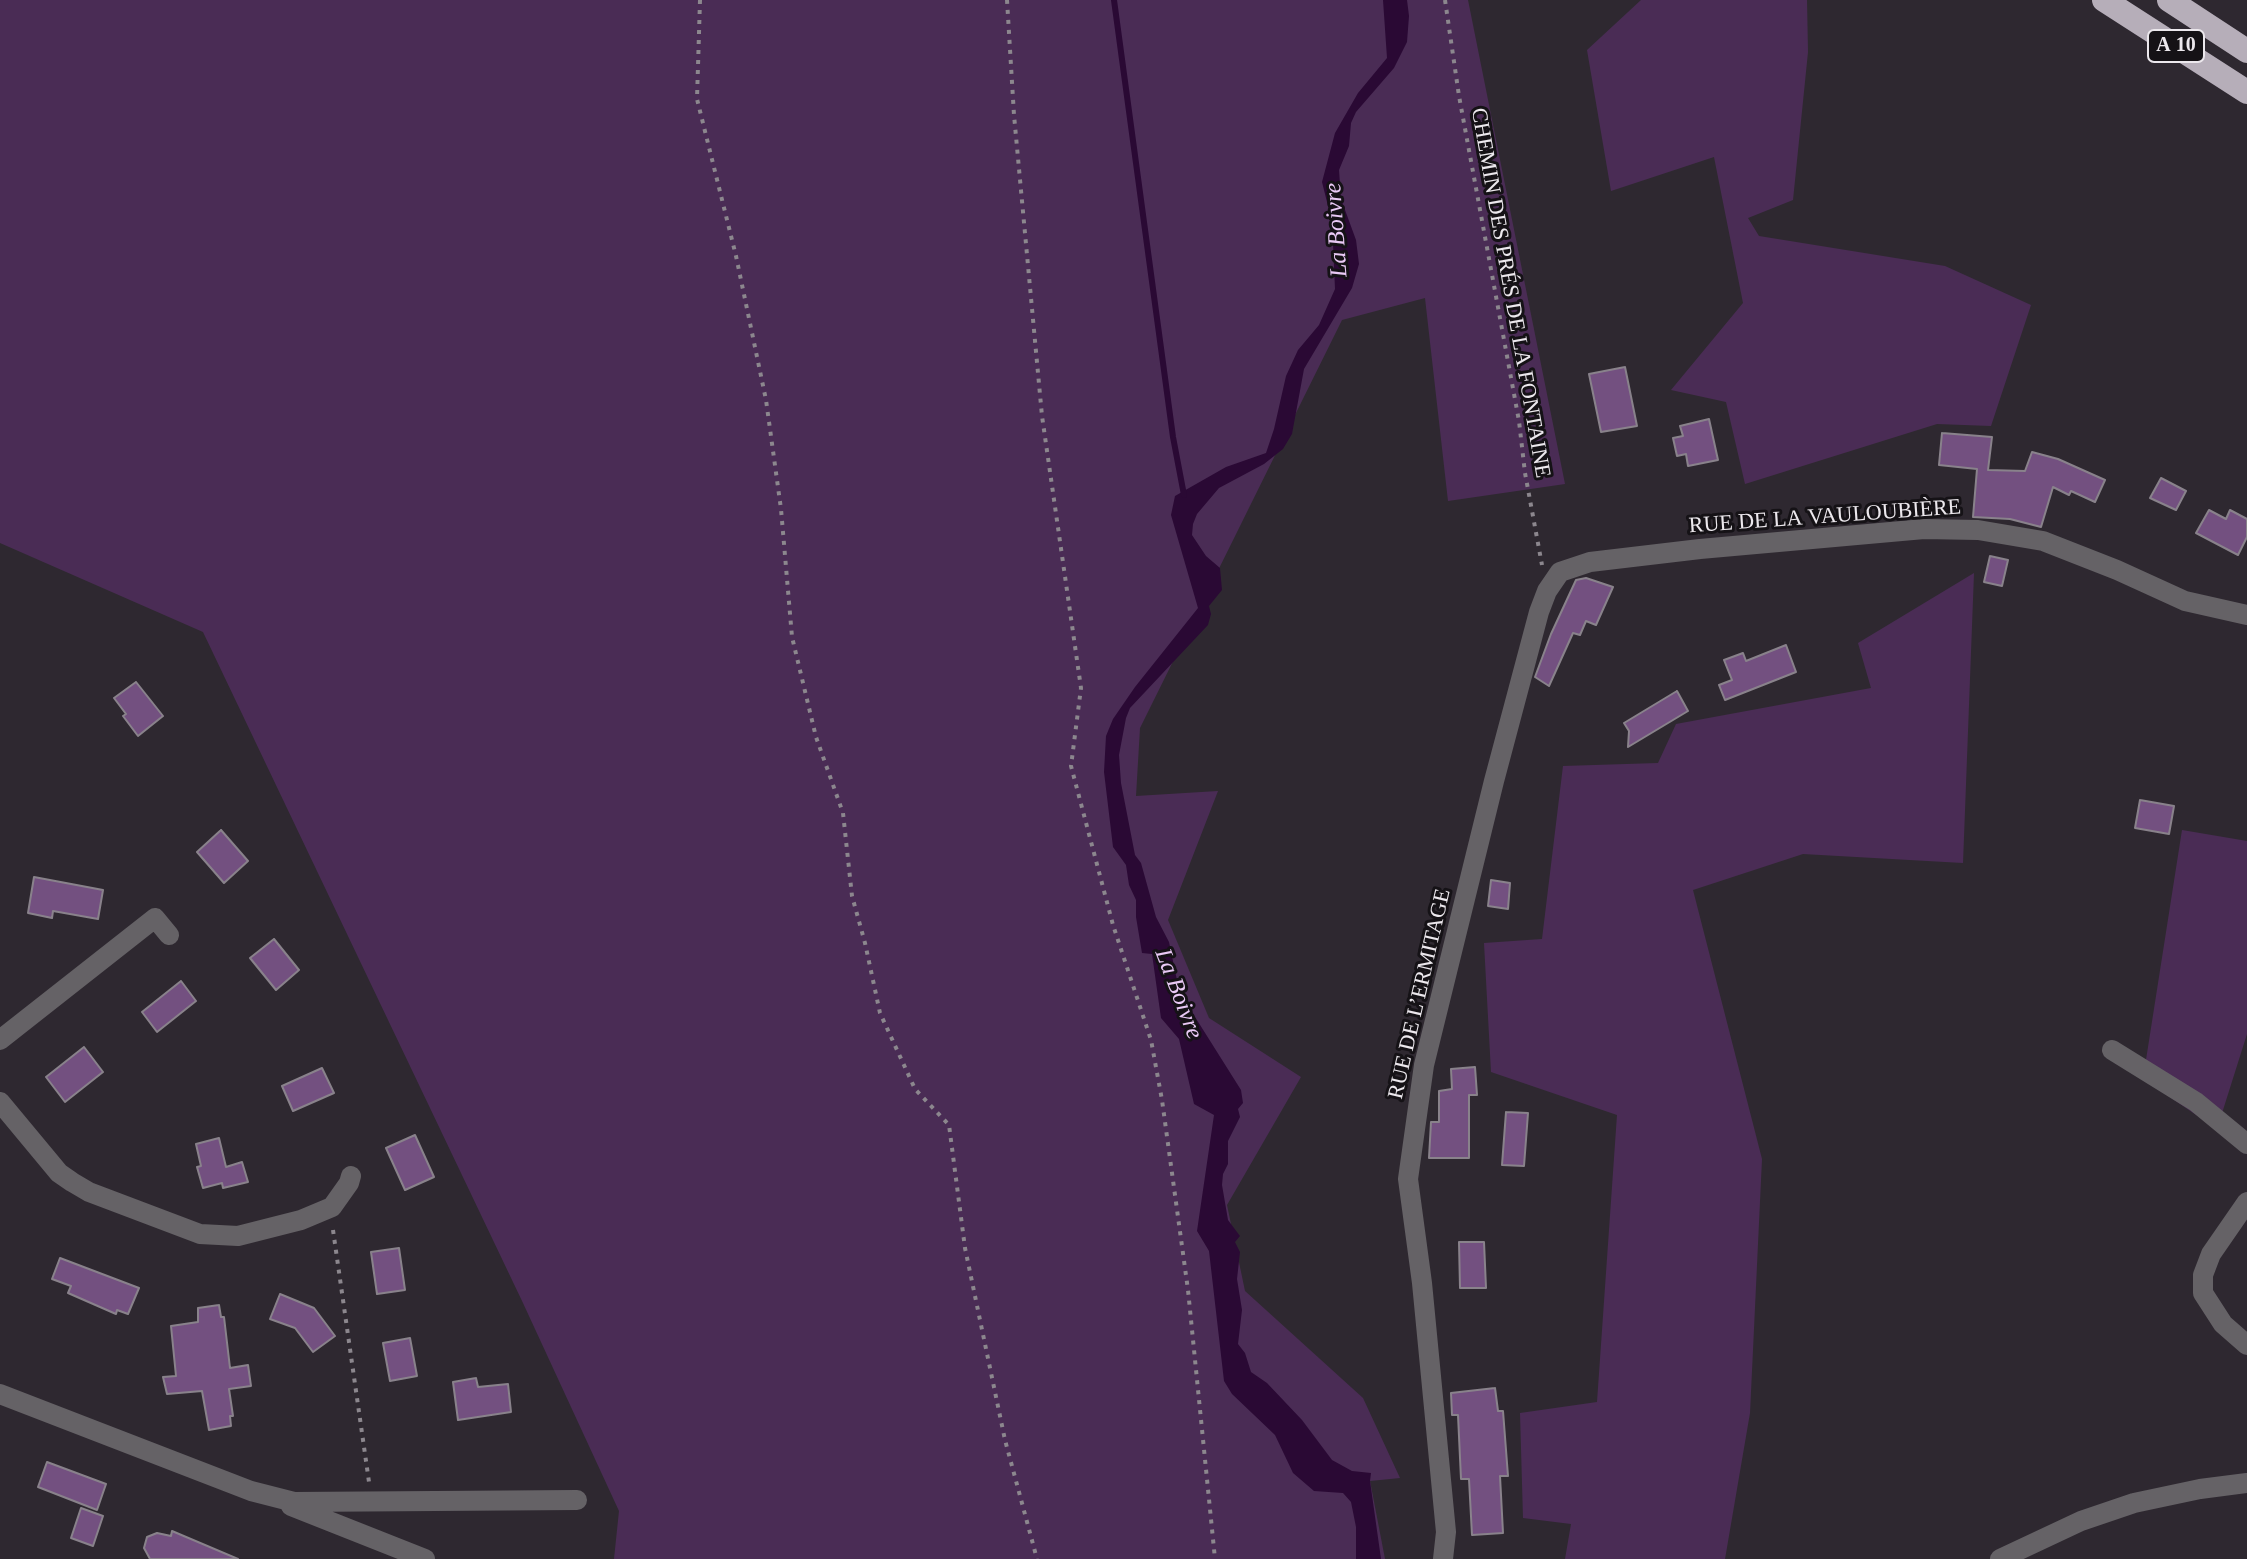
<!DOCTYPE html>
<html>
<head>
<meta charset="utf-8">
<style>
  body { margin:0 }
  canvas { display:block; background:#2e2830 }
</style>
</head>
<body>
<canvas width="2247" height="1559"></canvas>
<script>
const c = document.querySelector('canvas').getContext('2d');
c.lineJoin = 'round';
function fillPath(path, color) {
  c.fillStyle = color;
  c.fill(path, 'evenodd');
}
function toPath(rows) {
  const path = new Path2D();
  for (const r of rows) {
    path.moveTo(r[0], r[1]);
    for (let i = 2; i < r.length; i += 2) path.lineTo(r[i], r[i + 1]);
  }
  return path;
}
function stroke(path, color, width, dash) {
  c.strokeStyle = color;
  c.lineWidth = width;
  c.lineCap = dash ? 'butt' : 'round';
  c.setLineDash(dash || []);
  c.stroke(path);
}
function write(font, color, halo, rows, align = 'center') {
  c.font = font + ' Georgia,serif';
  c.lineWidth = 6;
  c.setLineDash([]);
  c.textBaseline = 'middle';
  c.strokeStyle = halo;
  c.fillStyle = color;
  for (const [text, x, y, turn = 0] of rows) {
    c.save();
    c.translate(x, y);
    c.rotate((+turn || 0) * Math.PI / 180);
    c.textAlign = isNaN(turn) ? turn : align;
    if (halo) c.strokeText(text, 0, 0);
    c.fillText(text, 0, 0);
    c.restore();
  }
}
const green = toPath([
  [0,0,1468,0,1565,484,1448,501,1425,298,1342,320,1140,728,1136,796,1218,791,1168,920,1209,1018,1301,1077,1227,1205,1245,1291,1363,1398,1400,1478,1370,1481,1385,1559,614,1559,619,1511,523,1303,203,632,0,543],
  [1641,0,1807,0,1808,52,1793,200,1748,218,1759,236,1945,266,2031,305,1991,426,1937,424,1745,484,1726,402,1671,390,1743,303,1714,157,1611,191,1587,50],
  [1974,573,1963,863,1803,854,1693,890,1762,1159,1750,1413,1725,1559,1565,1559,1571,1524,1523,1518,1520,1413,1597,1402,1617,1115,1491,1072,1484,943,1542,939,1563,766,1658,763,1676,724,1871,688,1858,643],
  [2182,830,2247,841,2247,1034,2217,1129,2143,1079]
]);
const water = toPath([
  [1383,0,1407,0,1409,16,1407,42,1394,68,1356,112,1351,123,1349,146,1339,170,1341,199,1356,240,1359,264,1352,288,1304,369,1292,434,1283,449,1264,464,1219,488,1197,514,1193,524,1192,535,1206,556,1220,568,1222,590,1209,606,1211,614,1208,625,1130,708,1126,718,1119,755,1121,783,1135,855,1141,863,1156,917,1169,942,1178,985,1190,1009,1241,1090,1243,1103,1238,1109,1240,1117,1228,1141,1228,1164,1223,1174,1222,1185,1228,1220,1240,1236,1235,1242,1240,1252,1237,1279,1242,1310,1238,1344,1245,1353,1251,1372,1267,1383,1302,1420,1332,1460,1352,1471,1371,1473,1370,1481,1381,1559,1356,1559,1356,1527,1351,1502,1343,1493,1314,1491,1293,1473,1275,1435,1232,1394,1224,1381,1209,1251,1197,1231,1214,1115,1194,1104,1179,1039,1161,1018,1152,954,1142,953,1136,917,1136,900,1129,885,1126,865,1113,847,1104,772,1106,736,1113,719,1135,687,1198,608,1171,515,1175,496,1226,467,1266,453,1274,429,1286,376,1298,350,1319,325,1335,289,1332,222,1322,182,1335,133,1358,93,1387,58]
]);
const stream = toPath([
  [1114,0,1173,437,1184,495]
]);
const building = toPath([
  [1625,367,1637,426,1601,432,1589,374,1625,367],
  [1709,419,1718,460,1688,466,1686,454,1677,456,1673,438,1683,436,1680,426,1709,419],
  [1942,433,1992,437,1988,470,2025,471,2032,452,2058,459,2105,480,2095,502,2071,491,2069,495,2053,487,2041,527,2010,519,1973,517,1977,469,1939,465,1942,433],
  [2161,478,2186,491,2176,510,2150,498,2161,478],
  [2209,510,2226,519,2230,510,2247,519,2247,537,2238,555,2196,533,2209,510],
  [1990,556,2008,560,2002,586,1984,582,1990,556],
  [1586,578,1613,587,1596,625,1586,621,1580,635,1573,633,1549,686,1535,677,1551,634,1576,580,1586,578],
  [1786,645,1796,672,1725,700,1719,685,1732,680,1724,660,1743,653,1746,661,1786,645],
  [136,682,163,716,138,736,123,716,126,714,114,698,136,682],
  [1677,691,1688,711,1628,747,1629,731,1624,723,1677,691],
  [2140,800,2174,806,2169,834,2135,828,2140,800],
  [221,830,248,861,224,883,197,852,221,830],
  [34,877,103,890,98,919,53,911,52,918,28,913,34,877],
  [1491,880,1510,883,1508,909,1488,906,1491,880],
  [274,939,299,970,276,990,250,958,274,939],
  [181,981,196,1001,157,1032,142,1012,181,981],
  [84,1047,103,1072,65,1102,46,1077,84,1047],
  [1475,1067,1477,1095,1469,1095,1469,1158,1429,1158,1431,1122,1439,1122,1439,1091,1452,1089,1451,1069,1475,1067],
  [322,1068,334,1093,293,1111,282,1086,322,1068],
  [1506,1112,1528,1113,1524,1166,1502,1165,1506,1112],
  [415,1135,434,1177,405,1190,386,1148,415,1135],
  [219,1138,226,1167,242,1162,248,1182,223,1188,222,1183,203,1188,197,1167,201,1166,196,1144,219,1138],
  [1459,1242,1484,1242,1486,1288,1460,1288,1459,1242],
  [399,1248,405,1290,377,1294,371,1252,399,1248],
  [60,1258,139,1288,128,1314,117,1310,116,1314,68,1293,71,1286,52,1279,60,1258],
  [280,1294,314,1308,335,1336,313,1352,295,1328,270,1319,280,1294],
  [219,1305,221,1317,224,1317,230,1368,248,1365,251,1386,229,1389,233,1416,230,1416,231,1426,209,1430,202,1391,167,1394,163,1377,176,1376,171,1326,198,1322,198,1308,219,1305],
  [410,1338,417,1376,390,1381,383,1343,410,1338],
  [476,1378,478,1387,508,1384,511,1412,458,1420,453,1382,476,1378],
  [1495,1388,1498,1411,1503,1411,1508,1476,1500,1476,1503,1533,1472,1535,1469,1479,1461,1479,1458,1415,1452,1415,1451,1393,1495,1388],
  [47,1462,106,1484,97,1510,38,1487,47,1462],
  [81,1508,103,1516,93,1546,71,1538,81,1508],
  [172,1531,238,1559,150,1559,144,1548,147,1537,157,1533,171,1536,172,1531]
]);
const path = toPath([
  [700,0,697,99,736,256,766,400,781,509,792,637,816,737,843,813,852,896,865,943,880,1013,915,1089,949,1125,965,1248,1005,1440,1037,1559],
  [1007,0,1014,115,1042,416,1081,688,1071,766,1113,925,1151,1040,1162,1100,1188,1290,1215,1559],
  [1445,0,1459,96,1519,421,1525,473,1542,565],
  [333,1230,369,1482]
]);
const minor = toPath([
  [0,1040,155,918,169,935],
  [2112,1050,2196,1102,2247,1144],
  [0,1102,59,1173,72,1182,89,1192,200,1234,238,1236,301,1220,332,1207,349,1183,351,1176],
  [2247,1202,2211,1254,2203,1275,2203,1293,2223,1324,2247,1345],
  [0,1394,251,1491,294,1502,577,1500],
  [291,1506,425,1559],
  [1443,1559,1446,1532,1422,1283,1408,1179,1424,1065,1494,781,1539,612,1547,591,1560,572,1590,562,1700,549,1924,529,1978,530,2043,541,2117,570,2185,601,2247,615],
  [2000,1559,2081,1521,2134,1503,2200,1489,2247,1483]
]);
const highway = toPath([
  [2104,0,2247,92],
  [2169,0,2247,51]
]);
const shields = [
  [2176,46,56]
];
const shieldNames = [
  ["A 10",2176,46]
];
const streetNames = [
  ["CHEMIN DES PRÉS DE LA FONTAINE",1510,293,80],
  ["RUE DE LA VAULOUBIÈRE",1825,517,-4],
  ["RUE DE L’ERMITAGE",1420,994,-77]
];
const waterNames = [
  ["La Boivre",1337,230,-94],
  ["La Boivre",1178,994,69]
];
fillPath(green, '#4a2c55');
fillPath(water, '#2a0934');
stroke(stream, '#2a0934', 6);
fillPath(building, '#735080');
stroke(building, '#89828b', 2);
stroke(path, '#8c878e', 4, [4, 6]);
stroke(minor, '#656266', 20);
stroke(highway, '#b6aeb9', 24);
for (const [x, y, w] of shields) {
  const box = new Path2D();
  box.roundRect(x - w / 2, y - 16, w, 32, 6);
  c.fillStyle = '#151216';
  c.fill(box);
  stroke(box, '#ece8ed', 2);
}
write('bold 20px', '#ece8ed', null, shieldNames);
write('22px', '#ece8ed', '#151216', streetNames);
write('italic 24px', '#e9c9f5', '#151216', waterNames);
</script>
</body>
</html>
